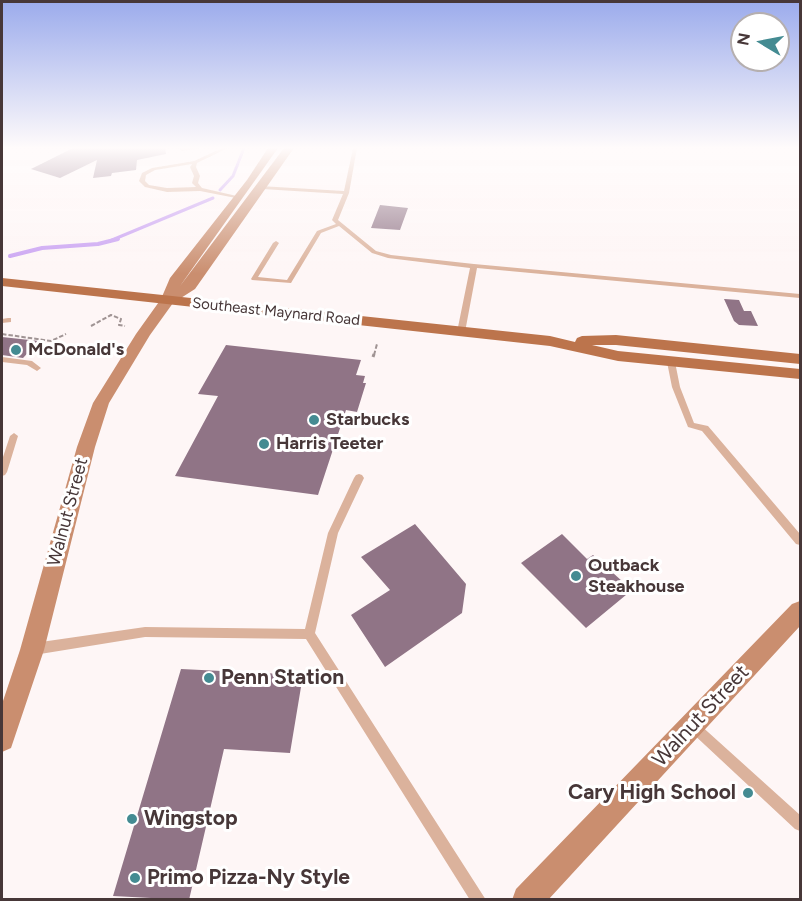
<!DOCTYPE html>
<html>
<head>
<meta charset="utf-8">
<style>
  body { margin:0 }
  #map { position:relative; width:802px; height:901px; overflow:hidden; background:#fef6f6; font-family:Figtree,sans-serif }
  canvas { display:block }
  .frame { position:absolute; inset:0; border:3px solid #473738; pointer-events:none }
  .north { position:absolute; left:730px; top:12px; width:60px; height:60px; box-sizing:border-box; background:#fff; border:2px solid #b5afaf; border-radius:50%; rotate:280deg; font-size:16px; font-weight:700; line-height:24px; text-align:center; color:#473738 }
  .north::after { content:''; display:block; margin:auto; width:21px; height:27px; background:#448b92; clip-path:polygon(50% 0,100% 100%,50% 72%,0 100%) }
</style>
</head>
<body>
<div id="map">
<canvas width="802" height="901"></canvas>
<div class="frame"></div>
<div class="north">N</div>
</div>
<script>
const c = document.querySelector('canvas').getContext('2d');
c.lineJoin = 'round';
function toPath(rows) {
  const path = new Path2D();
  for (const r of rows) {
    path.moveTo(r[0], r[1]);
    for (let i = 2; i < r.length; i += 2) path.lineTo(r[i], r[i + 1]);
  }
  return path;
}
function stroke(path, color, width, dash) {
  c.strokeStyle = color;
  c.lineWidth = width;
  c.lineCap = dash ? 'butt' : 'round';
  c.setLineDash(dash || []);
  c.stroke(path);
}
function fillPath(path, color) {
  c.fillStyle = color;
  c.fill(path, 'evenodd');
}
function write(font, color, halo, rows, align = 'center') {
  c.font = font + ' Figtree,sans-serif';
  c.lineWidth = 6;
  c.setLineDash([]);
  c.textBaseline = 'middle';
  c.strokeStyle = halo;
  c.fillStyle = color;
  for (const [text, x, y, turn = 0] of rows) {
    c.save();
    c.translate(x, y);
    c.rotate((+turn || 0) * Math.PI / 180);
    c.textAlign = isNaN(turn) ? turn : align;
    if (halo) c.strokeText(text, 0, 0);
    c.fillText(text, 0, 0);
    c.restore();
  }
}
const streamFar1 = toPath([
  [220,190,233,176,244,148],
  [112,240,213,198]
]);
const stream = toPath([
  [10,256,42,248,98,244,118,239]
]);
const building = toPath([
  [73,148,165,148,166,154,137,160,136,170,112,173,111,176,93,178,97,160,60,178,31,169],
  [380,205,408,208,400,230,371,228],
  [724,299,739,300,744,311,751,311,758,326,739,325,734,321],
  [2,337,39,341,23,358,2,355],
  [226,345,361,360,356,375,365,376,363,383,366,383,357,412,346,410,318,495,175,476,218,396,198,394],
  [415,524,466,584,462,613,385,667,351,615,390,590,361,557],
  [562,534,587,559,593,555,632,590,586,628,521,563],
  [181,669,303,675,290,753,224,749,189,900,113,896]
]);
const pathFar1 = toPath([
  [91,326,111,315,121,319,119,325,125,326],
  [2,334,51,341,66,334],
  [374,355,377,344]
]);
const path = toPath([
  [373,357,374,354]
]);
const service = toPath([
  [177,148,203,148,182,151,177,148],
  [222,148,228,148,197,163,196,167,200,176,198,183,202,188,241,197,241,199,200,191,167,192,145,187,139,181,142,173,152,168,194,161,222,148],
  [192,164,190,167,194,176,192,183,196,187,167,188,149,185,145,181,146,175,155,170,192,164],
  [353,148,357,148,349,193,338,220,376,251,391,255,474,264,800,294,800,298,477,268,465,332,461,334,457,332,470,268,388,258,372,253,339,226,321,233,291,283,252,280,251,279,273,243,276,241,279,243,258,277,287,280,317,231,336,224,332,220,343,194,262,189,259,187,260,186,344,191,353,148],
  [8,318,11,318,11,322,2,323,2,319,8,318],
  [2,357,32,361,41,368,37,371,27,365,2,362,2,357],
  [671,359,675,362,680,387,694,423,708,426,800,534,800,545,796,544,702,431,688,427,672,387,667,362,671,359],
  [14,433,18,436,7,472,5,475,2,476,2,460,10,436,14,433],
  [359,474,362,475,364,478,338,533,315,633,486,900,470,900,306,639,145,637,34,655,30,653,28,649,30,645,34,643,145,627,305,629,328,533,354,478,356,475,359,474],
  [694,721,698,723,800,815,800,831,795,829,690,731,688,727,690,723,694,721]
]);
const secondary = toPath([
  [268,148,278,148,180,286,284,148,294,148,195,289,173,303,150,335,109,403,95,447,44,650,11,748,2,752,2,704,20,650,77,447,93,403,136,334,161,299,170,278,247,180,268,148],
  [800,601,800,626,548,900,512,900,516,889,792,604,800,601]
]);
const primary = toPath([
  [2,278,550,336,575,342,577,338,582,336,616,335,800,354,800,364,616,345,592,345,618,351,800,369,800,379,618,361,550,346,2,286,2,278]
]);
const markers = [
  [16,350,6,"#448b92"],
  [314,420,6,"#448b92"],
  [264,444,6,"#448b92"],
  [576,576,6,"#448b92"],
  [209,678,6,"#448b92"],
  [748,793,6,"#448b92"],
  [132,819,6,"#448b92"],
  [135,878,6,"#448b92"]
];
const farStreetnames = [
  ["Southeast Maynard Road",276,312,6]
];
const poiNames = [
  ["McDonald's",28,350],
  ["Starbucks",326,420],
  ["Harris Teeter",276,444],
  ["Outback",588,566],
  ["Steakhouse",588,587]
];
const streetNames = [
  ["Walnut Street",68,512,-75]
];
const nearPoinames = [
  ["Penn Station",221,678],
  ["Cary High School",736,793,"right"],
  ["Wingstop",144,819],
  ["Primo Pizza-Ny Style",147,878]
];
const nearStreetnames = [
  ["Walnut Street",701,716,-47]
];
stroke(streamFar1, '#c79ef2', 3);
stroke(stream, '#c79ef2', 4);
fillPath(building, '#907486');
stroke(pathFar1, '#a09494', 2, [4.5, 2]);
stroke(path, '#a09494', 3, [6, 3]);
fillPath(service, '#dbb29c');
fillPath(secondary, '#ca8e6f');
fillPath(primary, '#bc744c');
const sky = c.createLinearGradient(0, 0, 0, 274);
sky.addColorStop(0, '#9babec');
sky.addColorStop(0.54, '#fffbfb');
sky.addColorStop(1, '#fffbfb00');
c.fillStyle = sky;
c.fillRect(0, 0, 802, 274);
for (const [x, y, r, color] of markers) {
  const dot = new Path2D();
  dot.arc(x, y, r, 0, 2 * Math.PI);
  c.fillStyle = color;
  c.fill(dot);
  stroke(dot, '#fff', 2);
}
write('15px', '#473738', '#fff', farStreetnames);
write('bold 18px', '#473738', '#fff', poiNames, 'left');
write('18px', '#473738', '#fff', streetNames);
write('bold 21px', '#473738', '#fff', nearPoinames, 'left');
write('21px', '#473738', '#fff', nearStreetnames);
</script>
</body>
</html>
